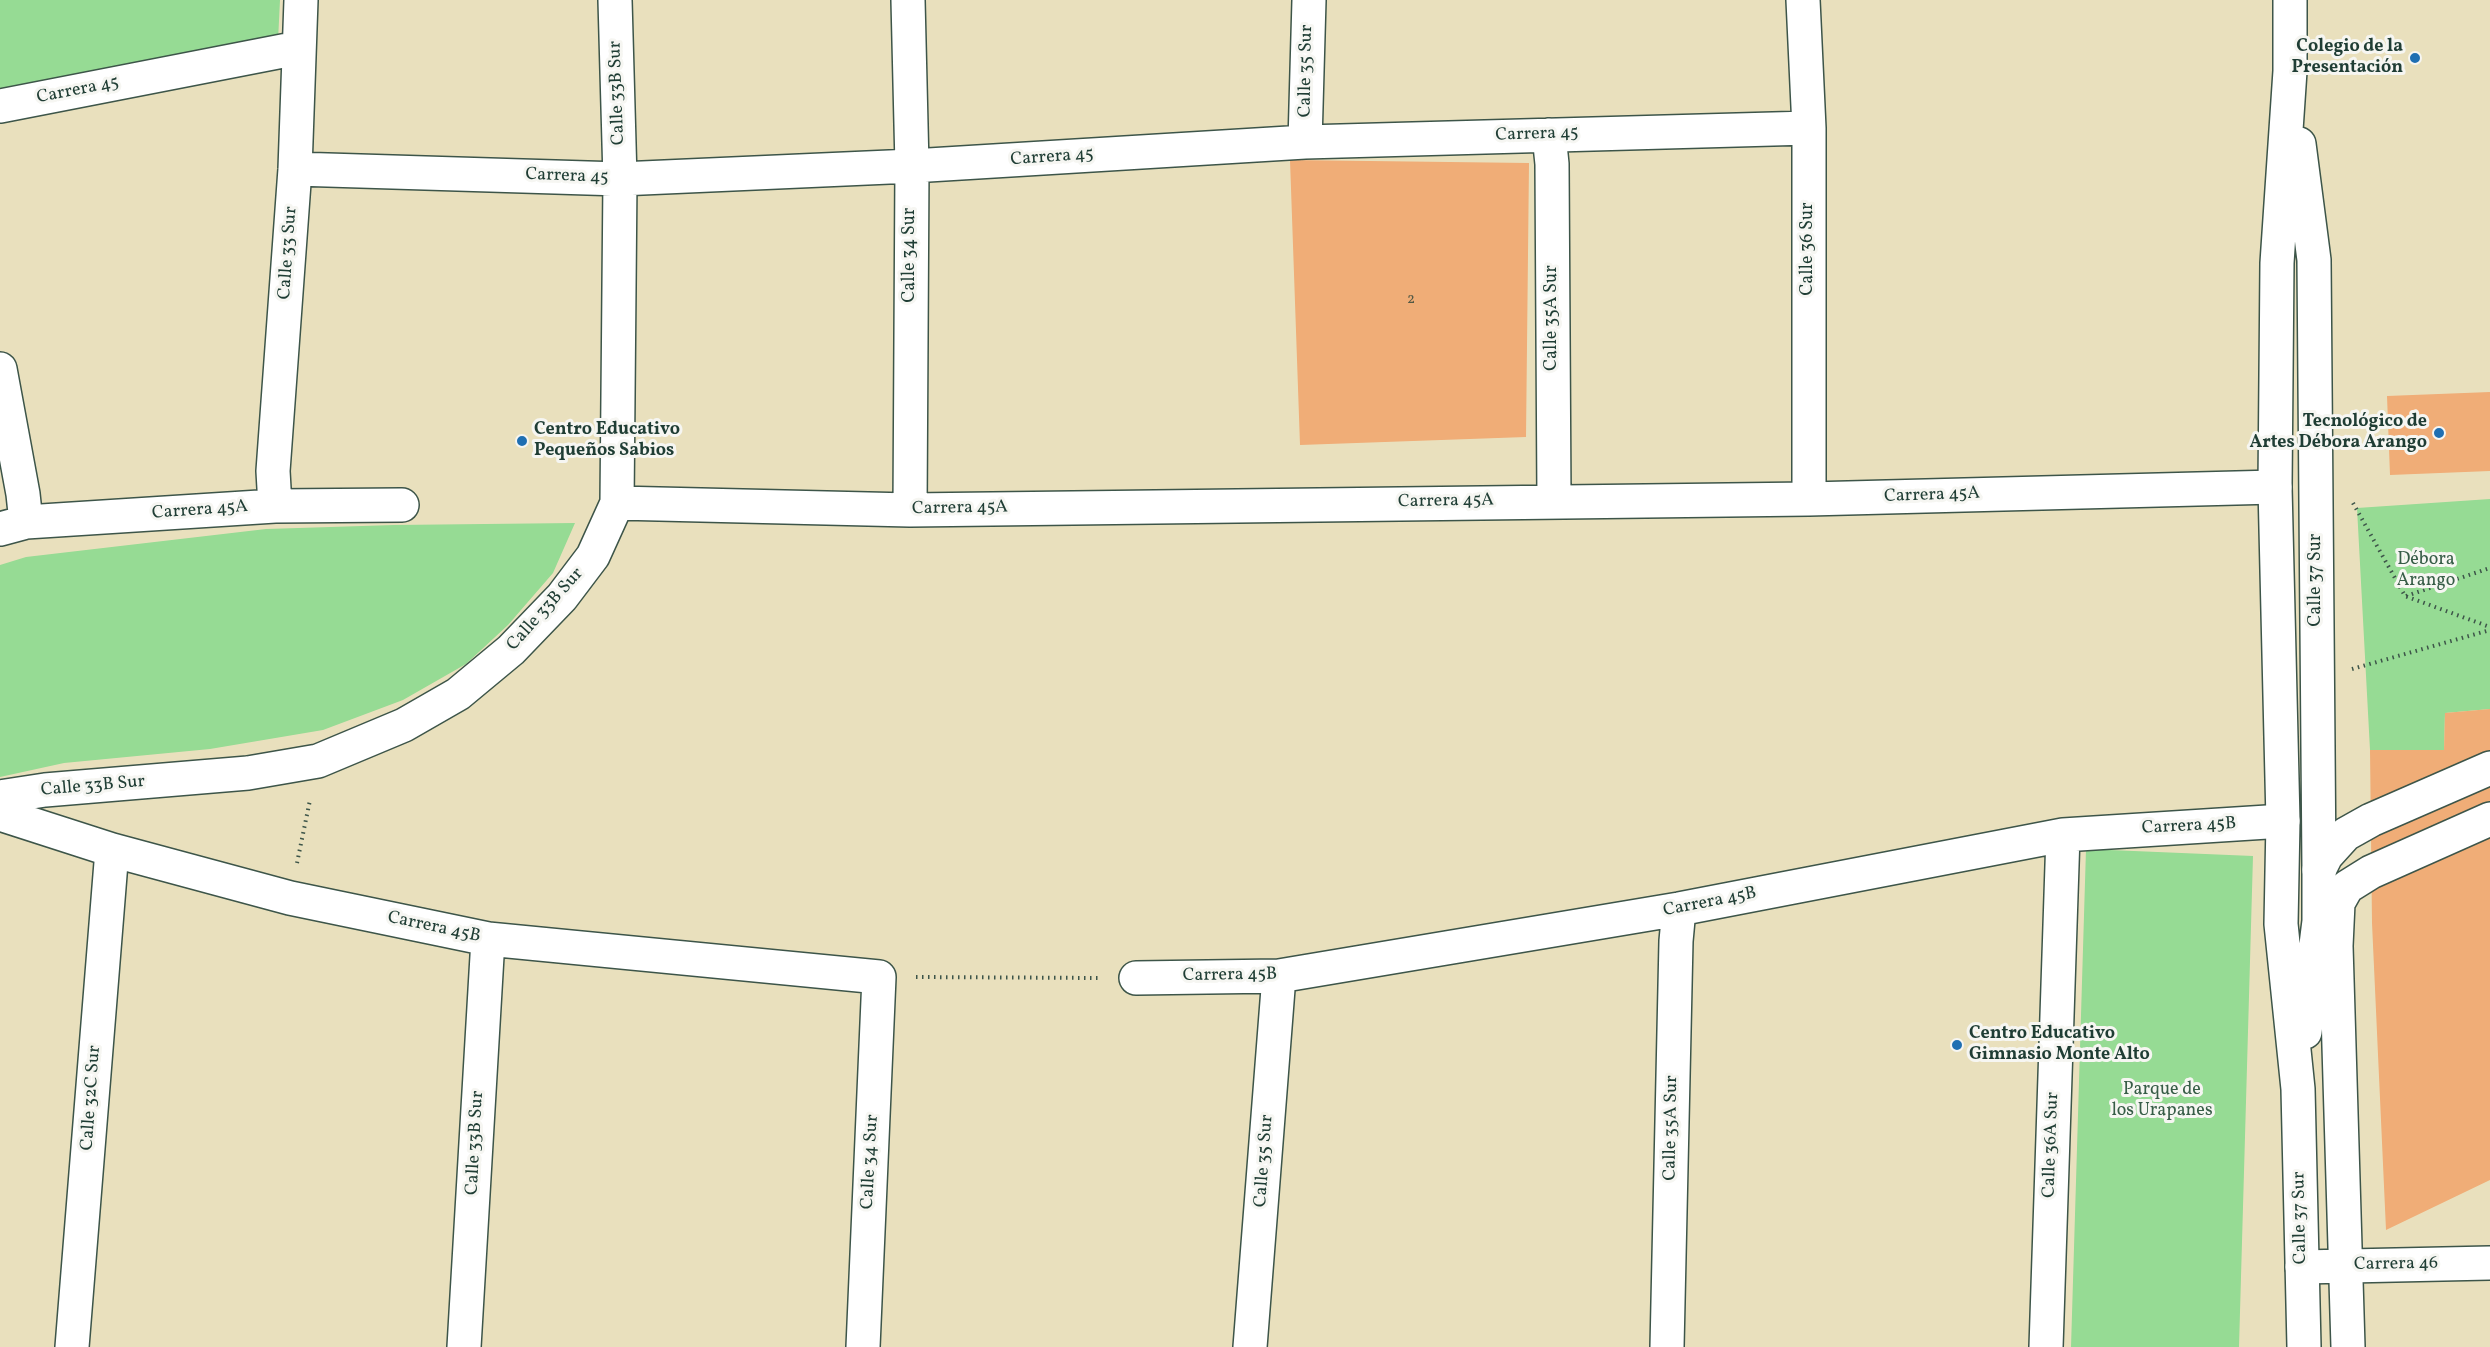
<!DOCTYPE html>
<html>
<head>
<meta charset="utf-8">
<style>
  body { margin:0 }
  canvas { display:block; background:#e9e0bd }
</style>
</head>
<body>
<canvas width="2490" height="1347"></canvas>
<script>
const c = document.querySelector('canvas').getContext('2d');
c.lineJoin = 'round';
function fillPath(path, color) {
  c.fillStyle = color;
  c.fill(path, 'evenodd');
}
function toPath(rows) {
  const path = new Path2D();
  for (const r of rows) {
    path.moveTo(r[0], r[1]);
    for (let i = 2; i < r.length; i += 2) path.lineTo(r[i], r[i + 1]);
  }
  return path;
}
function stroke(path, color, width, dash) {
  c.strokeStyle = color;
  c.lineWidth = width;
  c.lineCap = dash ? 'butt' : 'round';
  c.setLineDash(dash || []);
  c.stroke(path);
}
function write(font, color, halo, rows, align = 'center') {
  c.font = font + ' Vollkorn,serif';
  c.lineWidth = 6;
  c.setLineDash([]);
  c.textBaseline = 'middle';
  c.strokeStyle = halo;
  c.fillStyle = color;
  for (const [text, x, y, turn = 0] of rows) {
    c.save();
    c.translate(x, y);
    c.rotate((+turn || 0) * Math.PI / 180);
    c.textAlign = isNaN(turn) ? turn : align;
    if (halo) c.strokeText(text, 0, 0);
    c.fillText(text, 0, 0);
    c.restore();
  }
}
const green = toPath([
  [0,0,280,0,278,41,0,94],
  [2490,499,2490,709,2445,713,2444,750,2370,750,2357,508],
  [575,523,553,573,508,625,466,664,403,700,323,730,210,749,64,763,0,777,0,565,26,557,266,529,394,525],
  [2086,849,2253,856,2239,1347,2071,1347]
]);
const building = toPath([
  [1290,160,1529,163,1526,437,1300,445],
  [2490,392,2490,471,2390,475,2387,396],
  [2490,709,2490,1180,2386,1230,2372,923,2370,750,2444,750,2445,713]
]);
const path = toPath([
  [2353,503,2405,596,2490,627],
  [2406,596,2490,568],
  [2352,669,2490,630],
  [297,863,310,800],
  [916,977,1101,978]
]);
const minor = toPath([
  [908,0,912,166,910,510],
  [1803,0,1809,128,1809,499],
  [0,106,298,48],
  [1549,135,1552,164,1554,501],
  [1305,142,1309,0],
  [295,169,620,179,912,166,1305,142,1809,128],
  [0,369,23,494,26,522],
  [617,503,910,510,1809,499,2275,487],
  [275,506,273,471,295,169,301,0],
  [0,529,26,522,275,506,402,505],
  [0,797,45,790,248,773,318,761,404,725,458,694,511,650,562,597,593,556,617,503,620,179,615,0],
  [0,814,112,850,290,898,488,939,879,977,863,1347],
  [2319,870,2326,856,2346,834,2371,820,2490,768],
  [1136,978,1279,976,1679,909,2063,835,2283,821],
  [2302,1267,2490,1263],
  [72,1347,112,850],
  [464,1347,488,939],
  [1250,1347,1279,976],
  [1667,1347,1676,941,1679,909],
  [2046,1347,2063,835],
  [2348,1347,2336,946,2338,903,2347,887,2371,872,2490,819]
]);
const major = toPath([
  [2290,0,2290,71,2277,263,2275,487,2283,821,2281,924,2298,1089,2304,1347],
  [2299,144,2314,260,2319,870,2319,921,2305,1032]
]);
const markers = [
  [2415,58,6,"#1f6fb2"],
  [2439,433,6,"#1f6fb2"],
  [522,441,6,"#1f6fb2"],
  [1957,1045,6,"#1f6fb2"]
];
const numberNames = [
  ["2",1411,300]
];
const poiNames = [
  ["Colegio de la",2403,48],
  ["Presentación",2403,69],
  ["Tecnológico de",2427,423],
  ["Artes Débora Arango",2427,444],
  ["Centro Educativo",534,431,"left"],
  ["Pequeños Sabios",534,452,"left"],
  ["Centro Educativo",1969,1035,"left"],
  ["Gimnasio Monte Alto",1969,1056,"left"]
];
const streetNames = [
  ["Calle 35 Sur",1307,71,-89],
  ["Carrera 45",78,91,-11],
  ["Calle 33B Sur",618,93,-92],
  ["Carrera 45",1537,135,-2],
  ["Carrera 45",1052,158,-4],
  ["Carrera 45",567,177,2],
  ["Calle 36 Sur",1809,249,-90],
  ["Calle 33 Sur",289,253,-86],
  ["Calle 34 Sur",911,255,-90],
  ["Calle 35A Sur",1553,318,-90],
  ["Carrera 45A",1932,496,-2],
  ["Carrera 45A",1446,502,-1],
  ["Carrera 45A",960,509,-1],
  ["Carrera 45A",200,511,-4],
  ["Calle 37 Sur",2317,580,-90],
  ["Calle 33B Sur",546,610,-48],
  ["Calle 33B Sur",93,787,-5],
  ["Carrera 45B",2189,827,-3],
  ["Carrera 45B",1710,903,-11],
  ["Carrera 45B",434,928,12],
  ["Carrera 45B",1230,976,-1],
  ["Calle 32C Sur",92,1098,-86],
  ["Calle 35A Sur",1672,1128,-89],
  ["Calle 33B Sur",476,1143,-87],
  ["Calle 36A Sur",2052,1145,-88],
  ["Calle 35 Sur",1265,1161,-86],
  ["Calle 34 Sur",871,1162,-87],
  ["Calle 37 Sur",2301,1218,-91],
  ["Carrera 46",2396,1265,-1]
];
const parkNames = [
  ["Débora",2426,561],
  ["Arango",2426,582],
  ["Parque de",2162,1091],
  ["los Urapanes",2162,1112]
];
fillPath(green, '#96db94');
fillPath(building, '#f0ad77');
stroke(minor, '#3d5549', 36);
stroke(major, '#3d5549', 36);
stroke(path, '#3d5549', 4, [1.5, 4.5]);
stroke(minor, '#fff', 33);
stroke(major, '#fff', 33);
for (const [x, y, r, color] of markers) {
  const dot = new Path2D();
  dot.arc(x, y, r, 0, 2 * Math.PI);
  c.fillStyle = color;
  c.fill(dot);
  stroke(dot, '#f6f6f2', 2);
}
write('15px', '#535945', null, numberNames);
write('bold 18px', '#1f3d34', '#f6f6f2', poiNames, 'right');
write('18px', '#1f3d34', '#f6f6f2', streetNames);
write('18px', '#375d47', '#f6f6f2', parkNames);
</script>
</body>
</html>
